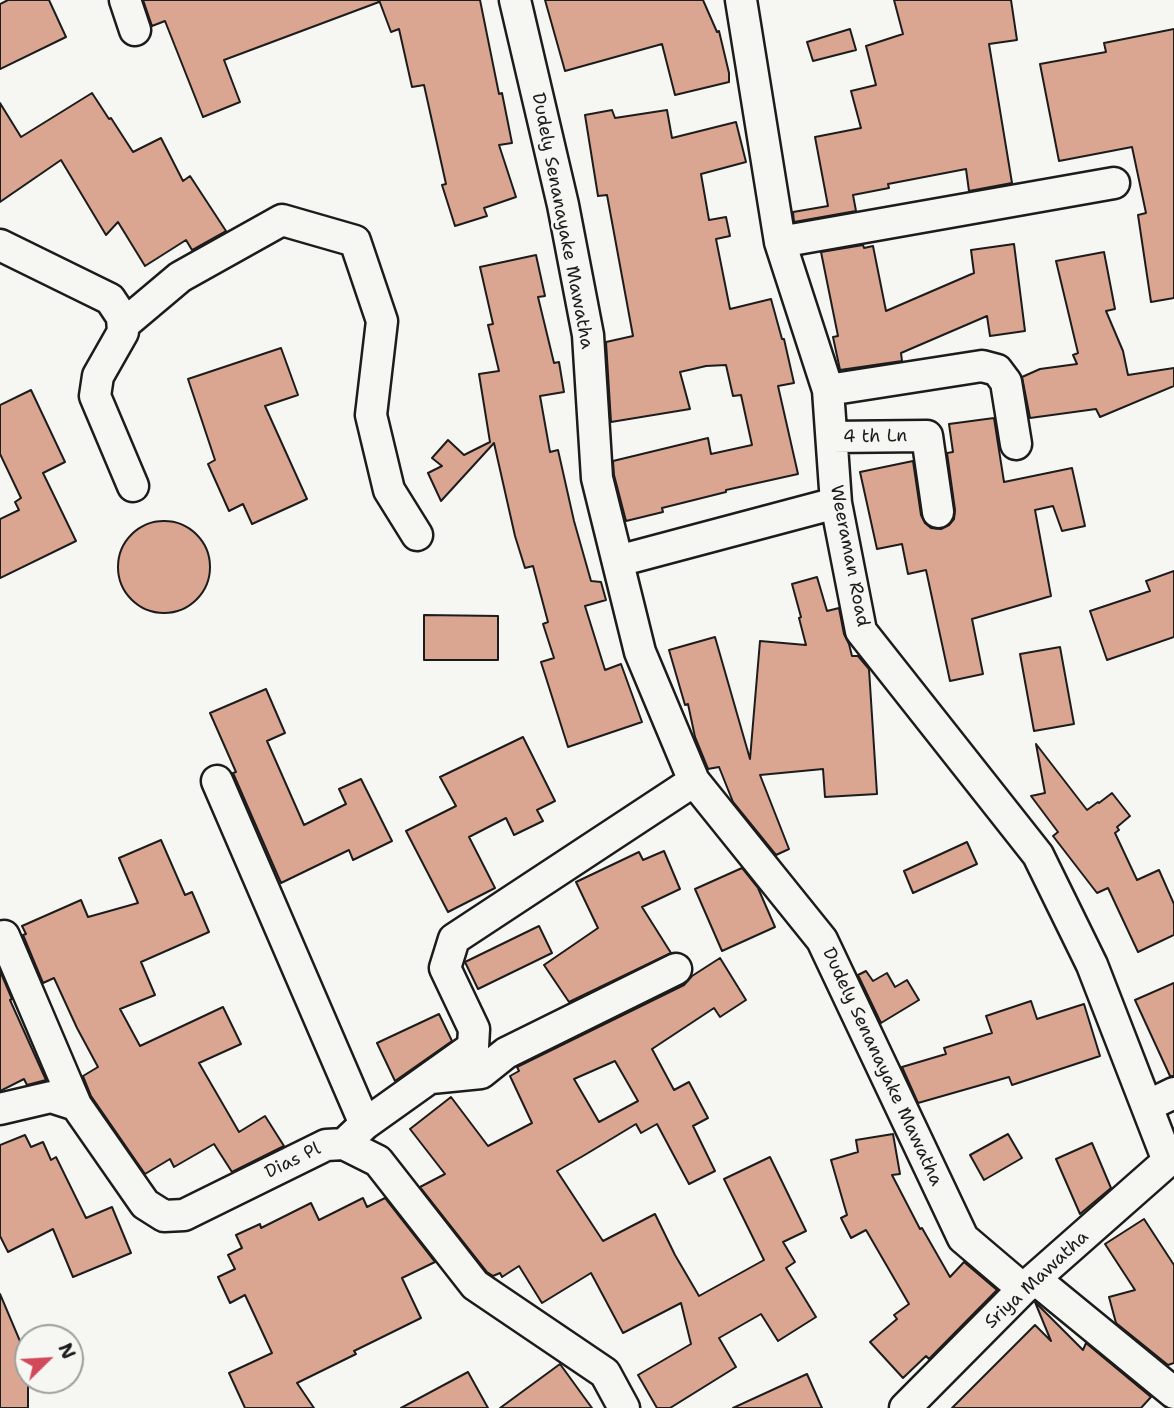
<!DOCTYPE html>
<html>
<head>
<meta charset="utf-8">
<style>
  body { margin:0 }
  #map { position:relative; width:1174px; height:1408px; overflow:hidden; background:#f6f6f2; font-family:"Shantell Sans",sans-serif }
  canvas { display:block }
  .north { position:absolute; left:14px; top:1324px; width:70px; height:70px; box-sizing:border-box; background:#f6f6f2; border:2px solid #9f9f9c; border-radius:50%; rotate:66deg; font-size:19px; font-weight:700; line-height:28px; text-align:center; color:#1c1c1c }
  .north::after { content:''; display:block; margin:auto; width:24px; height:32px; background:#d1495b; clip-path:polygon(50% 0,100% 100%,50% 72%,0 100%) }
</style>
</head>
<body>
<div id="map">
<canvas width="1174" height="1408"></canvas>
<div class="north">N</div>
</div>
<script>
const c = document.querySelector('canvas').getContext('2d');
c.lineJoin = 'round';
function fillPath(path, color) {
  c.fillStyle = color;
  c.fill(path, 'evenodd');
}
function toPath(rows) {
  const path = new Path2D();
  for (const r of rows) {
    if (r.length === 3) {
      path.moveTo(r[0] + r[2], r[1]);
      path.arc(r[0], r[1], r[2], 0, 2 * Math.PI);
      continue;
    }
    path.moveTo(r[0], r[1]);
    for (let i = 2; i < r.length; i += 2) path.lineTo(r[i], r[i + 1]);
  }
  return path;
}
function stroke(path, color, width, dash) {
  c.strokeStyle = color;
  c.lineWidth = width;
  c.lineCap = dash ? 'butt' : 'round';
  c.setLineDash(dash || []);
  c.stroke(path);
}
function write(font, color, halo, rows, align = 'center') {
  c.font = font + ' "Shantell Sans",sans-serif';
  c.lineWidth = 5;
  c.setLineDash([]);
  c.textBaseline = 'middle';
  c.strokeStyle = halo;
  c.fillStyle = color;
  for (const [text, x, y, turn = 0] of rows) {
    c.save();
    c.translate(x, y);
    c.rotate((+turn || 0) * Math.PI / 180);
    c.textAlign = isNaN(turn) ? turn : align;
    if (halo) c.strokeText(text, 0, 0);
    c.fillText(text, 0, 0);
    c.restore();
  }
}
const building = toPath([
  [8,0,49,0,66,37,0,69,0,4,8,0],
  [143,0,378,0,379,2,224,60,240,102,203,117,165,21,152,26,143,0],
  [379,0,480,0,499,94,502,93,512,143,499,145,516,197,484,208,487,216,455,226,442,185,446,184,424,85,412,87,399,29,391,32,379,0],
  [545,0,703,0,717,32,719,31,729,73,729,82,675,95,662,44,565,71,545,0],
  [894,0,1011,0,1017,40,989,44,1012,183,969,191,966,169,888,184,889,188,853,195,856,211,794,222,793,212,828,206,815,137,861,128,851,91,876,85,866,46,903,34,894,0],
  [850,29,856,50,813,61,807,42,850,29],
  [1174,29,1174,298,1151,302,1138,215,1146,213,1132,147,1059,161,1040,64,1106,52,1104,43,1174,29],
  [92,93,109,119,111,118,133,152,161,138,183,181,190,176,226,231,192,250,186,240,145,266,118,222,106,235,61,160,0,202,0,103,21,137,92,93],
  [612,110,615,118,667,110,672,138,736,122,746,162,701,174,709,220,726,217,730,236,716,239,730,309,771,299,782,339,784,339,794,383,778,386,798,474,726,490,726,492,662,508,663,512,626,521,614,475,613,461,708,438,711,454,752,445,741,395,733,396,726,365,706,366,680,372,690,409,611,422,606,342,633,336,607,195,598,196,585,115,612,110],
  [1014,244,1025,331,990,336,987,316,901,353,902,361,840,370,833,337,838,336,821,252,863,245,864,248,873,246,886,311,974,273,971,250,1014,244],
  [1104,252,1115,309,1106,311,1123,351,1128,375,1174,368,1174,386,1100,417,1096,409,1030,418,1022,377,1040,369,1077,364,1073,355,1078,353,1056,261,1104,252],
  [536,255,545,296,538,297,554,363,559,362,564,392,540,396,550,452,558,450,574,521,591,581,601,582,606,600,585,606,605,670,621,664,642,722,568,747,541,662,554,658,543,624,548,622,533,566,525,568,515,536,494,443,441,501,428,473,442,466,432,458,448,440,464,455,490,442,479,374,499,371,488,325,493,324,480,267,536,255],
  [281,348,298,395,265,406,307,499,252,524,243,504,229,511,208,464,215,460,188,379,281,348],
  [31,390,65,462,43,473,76,541,0,578,0,519,19,510,15,502,21,498,0,454,0,405,31,390],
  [994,418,1004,482,1072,468,1085,526,1062,531,1053,506,1035,510,1051,596,972,619,983,674,950,681,926,570,908,574,902,544,877,549,860,472,913,461,921,515,925,523,931,528,941,529,949,525,954,519,955,510,947,453,953,452,949,424,994,418],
  [164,567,46],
  [1174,571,1174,637,1107,660,1090,611,1150,591,1146,581,1174,571],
  [817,577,827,611,839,608,844,634,849,644,852,656,858,656,869,669,877,794,825,797,823,769,760,775,789,849,776,855,733,802,719,767,708,769,695,737,688,704,685,705,669,650,715,637,750,759,760,641,806,645,799,618,801,617,792,584,817,577],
  [424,615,498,616,498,660,424,660,424,615],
  [1060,647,1074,724,1034,731,1020,654,1060,647],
  [266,689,285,733,267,741,304,825,346,804,339,789,361,779,392,841,353,860,349,850,281,883,233,773,236,772,210,713,266,689],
  [523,737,555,801,537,810,543,821,514,835,506,818,469,837,495,888,448,912,406,831,456,806,440,777,523,737],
  [1036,744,1087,810,1098,802,1099,803,1112,793,1130,816,1117,827,1119,830,1115,833,1137,880,1159,870,1174,904,1174,935,1138,952,1108,888,1097,893,1053,836,1058,832,1031,796,1045,793,1036,744],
  [161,840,185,895,192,892,209,932,141,962,155,995,120,1009,140,1046,223,1007,241,1044,199,1063,239,1132,265,1116,284,1146,232,1172,214,1144,174,1167,170,1159,145,1174,91,1096,83,1076,98,1067,77,1028,54,978,43,983,23,935,26,934,22,926,81,900,88,917,138,903,119,858,161,840],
  [967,842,977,864,913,893,904,871,967,842],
  [664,851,680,889,642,907,671,953,569,1002,544,965,598,928,576,882,639,852,643,860,664,851],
  [742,868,758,888,775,927,722,951,695,889,742,868],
  [539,926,552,953,478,989,465,962,539,926],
  [720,958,746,1000,720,1017,714,1008,652,1049,674,1090,689,1082,708,1118,693,1126,715,1171,689,1184,657,1124,641,1133,636,1124,583,1156,557,1171,603,1241,655,1214,675,1255,699,1296,764,1260,724,1179,770,1157,806,1231,783,1242,795,1262,786,1268,816,1317,778,1341,761,1314,719,1338,736,1367,670,1408,657,1408,638,1375,691,1344,681,1303,623,1333,591,1273,542,1303,519,1266,502,1277,500,1273,493,1276,487,1272,420,1187,445,1174,410,1129,451,1097,488,1146,532,1123,510,1076,519,1071,517,1067,684,985,692,976,720,958],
  [615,1061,638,1101,599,1122,574,1079,615,1061],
  [0,971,12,999,10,1000,46,1080,27,1085,24,1079,0,1091,0,971],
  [866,971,873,981,887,973,895,987,907,980,919,1000,881,1023,858,975,866,971],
  [1174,983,1174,1076,1170,1076,1135,1000,1174,983],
  [1031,1001,1037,1019,1084,1004,1100,1056,1012,1085,1009,1077,918,1103,902,1067,946,1054,944,1048,992,1033,986,1016,1031,1001],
  [439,1014,452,1041,395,1081,377,1043,439,1014],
  [893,1134,900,1174,892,1175,920,1229,922,1228,950,1277,964,1262,997,1290,929,1359,926,1356,903,1378,870,1342,897,1319,894,1315,909,1304,866,1230,851,1238,841,1218,847,1215,831,1160,858,1152,856,1140,893,1134],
  [1008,1134,1022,1158,984,1180,970,1155,1008,1134],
  [25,1135,31,1147,43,1142,51,1160,56,1157,86,1218,112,1207,131,1253,73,1277,53,1229,8,1252,0,1236,0,1145,25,1135],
  [1092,1143,1111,1188,1080,1214,1056,1159,1092,1143],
  [363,1198,367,1207,385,1198,435,1262,402,1278,421,1318,354,1351,356,1354,297,1383,314,1408,245,1408,229,1373,272,1353,245,1295,230,1303,218,1277,235,1269,228,1255,242,1248,236,1235,260,1224,261,1228,311,1203,319,1220,363,1198],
  [1144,1219,1174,1265,1174,1363,1168,1365,1116,1323,1109,1297,1135,1290,1105,1244,1144,1219],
  [0,1294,28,1360,28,1408,0,1408,0,1294],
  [1035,1302,1083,1350,1086,1343,1151,1397,1141,1408,952,1408,1035,1325,1051,1341,1035,1302],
  [560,1364,592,1408,500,1408,560,1364],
  [468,1372,488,1408,401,1408,468,1372],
  [807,1374,822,1408,733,1408,807,1374]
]);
const minor = toPath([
  [125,0,135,30],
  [515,0,563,205,588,335,597,478,640,652,694,781,822,940,963,1238,1023,1289],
  [741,0,780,242,828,390,836,503,861,631,1038,855,1092,965,1168,1161],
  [780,242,1114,183],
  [0,245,110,299,122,317,123,332,98,376,95,396,133,486],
  [123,325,180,277,282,220,355,241,382,321,371,415,389,490,417,535],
  [828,390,982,366,997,370,1006,382,1016,444],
  [832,437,927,436,938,512],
  [618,561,836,503],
  [217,781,365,1124],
  [4,936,76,1105],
  [431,1078,481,1073,506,1053,676,969],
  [1147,1106,1174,1093],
  [0,1109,51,1097,76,1105,145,1204,164,1216,184,1215,326,1145,344,1144,378,1161,475,1285,605,1373,624,1408],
  [344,1144,365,1124,473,1047,474,1029,445,968,454,939,694,781],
  [1035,1279,1174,1393],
  [905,1408,1023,1289,1168,1161,1174,1158]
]);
const streetNames = [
  ["Dudely Senanayake Mawatha",562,221,79],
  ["4 th Ln",875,437,-1],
  ["Weeraman Road",849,556,79],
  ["Dudely Senanayake Mawatha",882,1067,65],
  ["Dias Pl",293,1161,-26],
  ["Sriya Mawatha",1037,1280,-43]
];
fillPath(building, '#dba691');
stroke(building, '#1c1c1c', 2);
stroke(minor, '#1c1c1c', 35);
stroke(minor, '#f6f6f2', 30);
write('18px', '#1c1c1c', '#f6f6f2', streetNames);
</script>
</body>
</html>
